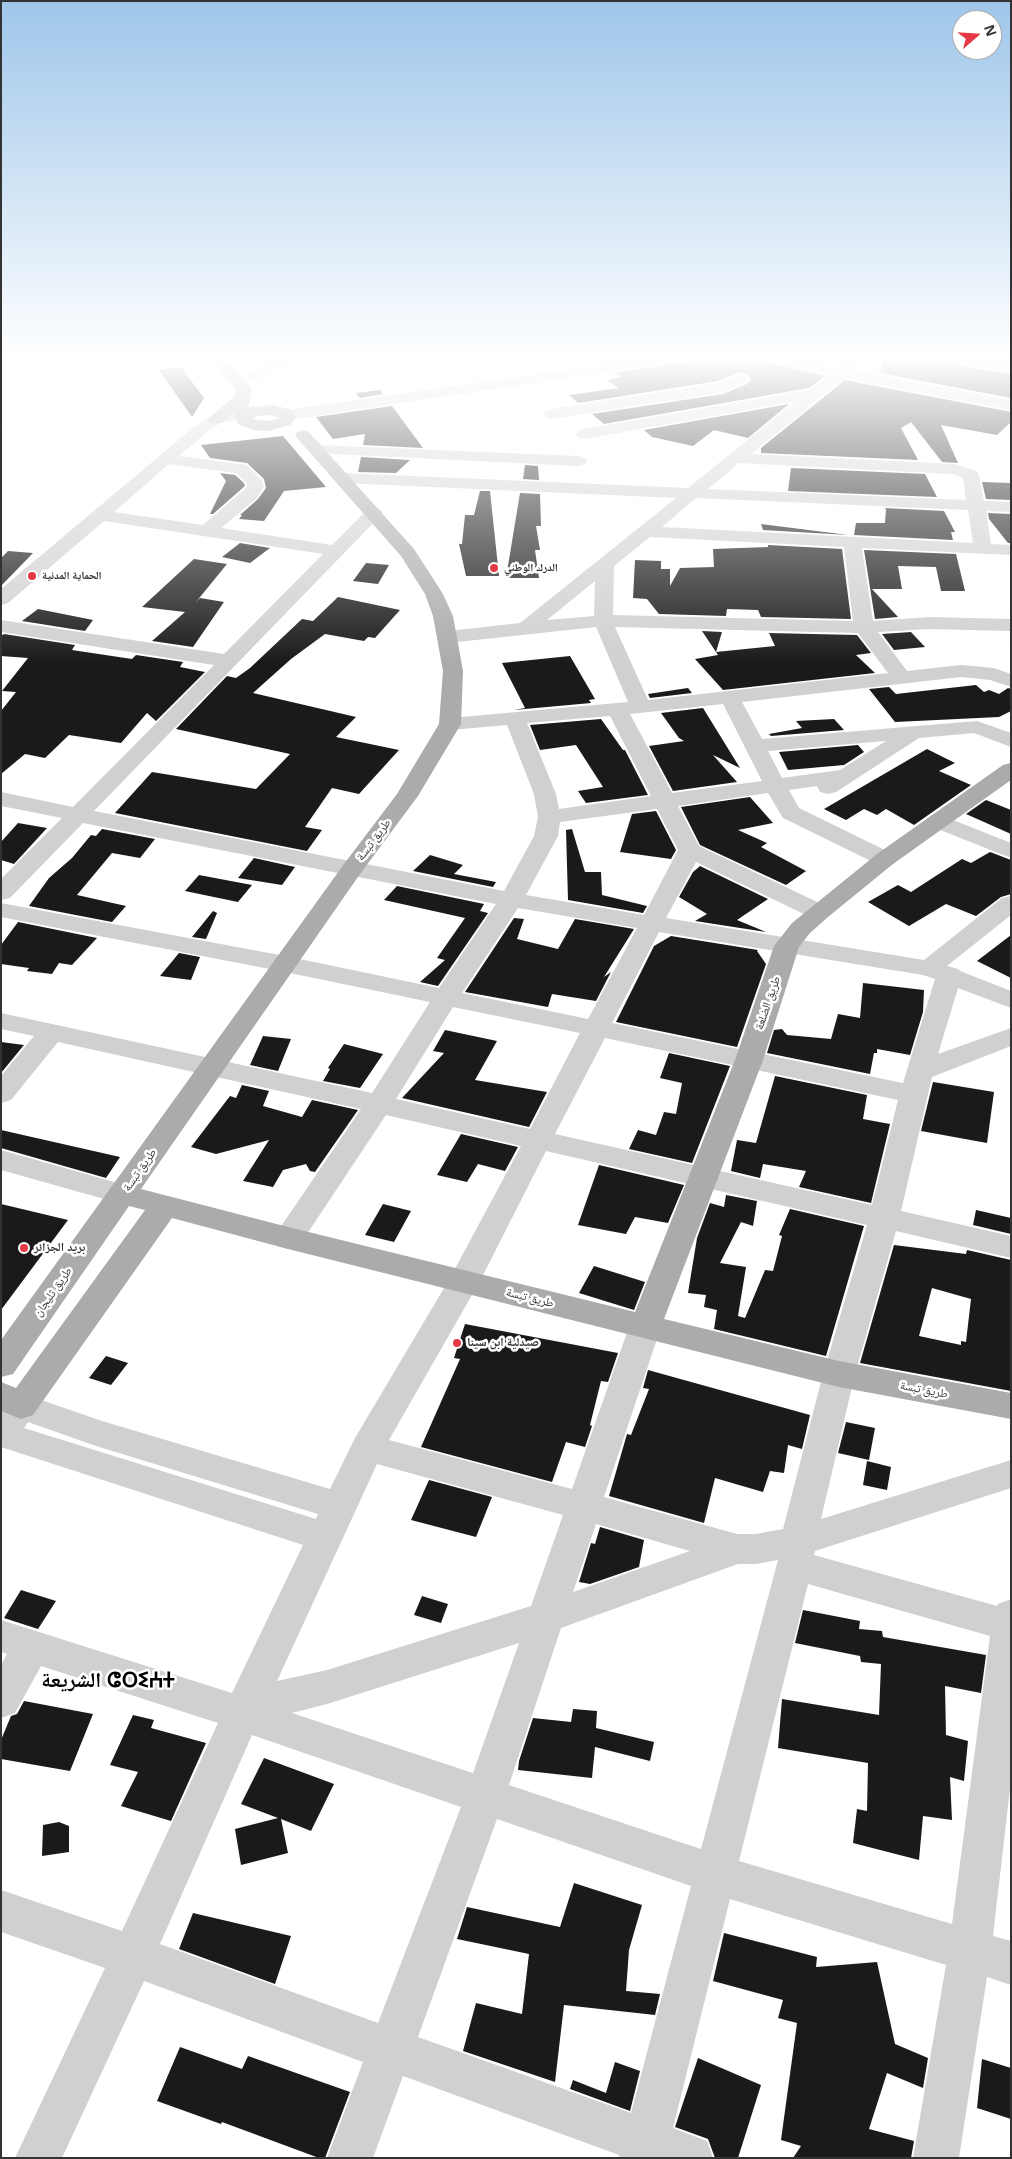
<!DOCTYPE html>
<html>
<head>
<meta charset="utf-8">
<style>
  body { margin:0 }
  #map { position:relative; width:1012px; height:2159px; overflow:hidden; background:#fff; font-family:"Noto Sans",sans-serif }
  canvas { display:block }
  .frame { position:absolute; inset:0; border:2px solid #333; pointer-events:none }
  .north { position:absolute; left:952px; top:10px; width:50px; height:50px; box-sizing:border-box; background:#fff; border:1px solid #adadad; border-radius:50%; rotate:71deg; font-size:14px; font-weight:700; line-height:20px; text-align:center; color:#333 }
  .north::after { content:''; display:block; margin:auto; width:18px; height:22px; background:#e63946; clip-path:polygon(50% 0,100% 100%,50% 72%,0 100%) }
</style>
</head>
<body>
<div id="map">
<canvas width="1012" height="2159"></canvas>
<div class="frame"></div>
<div class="north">N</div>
</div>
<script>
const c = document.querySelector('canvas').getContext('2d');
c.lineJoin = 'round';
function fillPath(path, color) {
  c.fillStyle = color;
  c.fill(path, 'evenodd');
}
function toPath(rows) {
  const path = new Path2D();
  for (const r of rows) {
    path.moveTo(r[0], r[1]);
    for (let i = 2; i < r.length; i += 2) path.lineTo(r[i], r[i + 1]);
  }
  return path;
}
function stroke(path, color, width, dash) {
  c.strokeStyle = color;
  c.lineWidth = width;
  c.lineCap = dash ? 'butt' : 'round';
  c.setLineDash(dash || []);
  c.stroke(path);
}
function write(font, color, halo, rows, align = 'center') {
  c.font = font + ' "Noto Sans","Noto Naskh Arabic","Noto Sans Tifinagh",sans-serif';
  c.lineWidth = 5;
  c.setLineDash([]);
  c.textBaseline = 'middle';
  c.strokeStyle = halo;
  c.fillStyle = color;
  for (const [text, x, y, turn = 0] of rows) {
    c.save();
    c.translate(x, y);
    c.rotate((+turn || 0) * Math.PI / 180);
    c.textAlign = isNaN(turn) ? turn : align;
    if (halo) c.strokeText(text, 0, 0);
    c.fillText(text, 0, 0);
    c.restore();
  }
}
const building = toPath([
  [691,361,763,361,825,376,809,388,604,424,592,414,723,394,747,384,751,379,747,374,740,372,718,381,578,403,569,395,619,388,607,380,621,377,615,373],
  [882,361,958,361,962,366,1011,374,1011,398,880,373],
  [181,367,204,398,192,417,159,370],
  [845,380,1011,412,1011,422,997,435,941,425,958,463,942,462,911,422,901,428,918,460,761,453,761,448],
  [380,390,383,394,360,398,356,393],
  [789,404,748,438,714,430,693,446,652,437,644,430],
  [392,406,423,448,363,445,365,434,333,439,316,417],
  [283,436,326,487,284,491,264,521,239,519,242,515,240,515,258,499,266,488,264,479,247,463,210,458,201,445],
  [361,457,410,460,396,473,358,472],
  [525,465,538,466,539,480,523,479],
  [791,468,925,474,937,497,788,491],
  [220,473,235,475,244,483,245,486,213,514,210,514,226,481],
  [982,482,1011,483,1011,500,986,499],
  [480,491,490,491,499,576,466,576,459,544,462,544,465,515,474,515],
  [520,493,540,494,541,526,536,526,540,550,535,550,539,578,506,578],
  [884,508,944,511,955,532,951,532,953,540,854,535,856,523,885,523,886,509],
  [988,513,1011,514,1011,543,1008,543,989,519],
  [761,524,848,535,763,530],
  [240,543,270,548,250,563,222,557],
  [768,545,842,549,851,619,761,617,758,610,727,609,726,616,659,614,647,599,633,598,635,560,661,561,661,569,670,569,670,586,680,568,714,567,713,549,768,547],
  [864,550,956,554,965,591,941,591,936,567,898,566,902,589,872,589,898,617,875,619],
  [8,551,33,553,1,586,1,558],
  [194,559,227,564,196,602,200,598,224,602,193,647,152,641,185,612,142,607],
  [366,563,389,565,378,584,353,581],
  [338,597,400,610,375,638,368,637,364,641,325,634,291,659,253,693,356,717,336,737,399,750,359,794,332,788,305,827,322,830,307,851,115,813,152,772,256,789,290,754,176,729,227,676,236,678,250,668,302,619,313,621],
  [38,609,93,620,85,631,22,621],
  [702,631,722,632,716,652,775,646,769,633,857,635,871,653,856,655,875,673,723,690,695,659,718,655],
  [911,632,925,647,894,650,882,634],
  [4,634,75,645,72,650,132,659,136,655,183,662,180,667,205,672,156,721,147,713,121,743,69,735,45,758,25,754,1,774,1,711,16,692,2,691,28,658,1,656,1,636],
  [570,656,595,699,589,700,591,703,514,710,525,708,502,663],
  [976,685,984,692,989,690,999,694,1008,688,1011,689,1011,711,999,717,895,722,869,689,889,687,896,694],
  [688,688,692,693,650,698,648,694],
  [703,708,740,768,713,755,737,782,673,791,649,746,684,741,679,738,661,713],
  [601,719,623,750,625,750,648,795,586,803,578,791,603,787,576,745,540,750,530,725],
  [834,719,844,730,771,736,769,734,802,728,796,721],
  [858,745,864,752,844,765,788,770,779,752],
  [927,749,955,763,939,771,971,785,914,825,886,809,877,815,864,809,846,820,824,809],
  [750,797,773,823,738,830,767,843,761,847,806,871,786,885,700,845,681,807],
  [986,800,1011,810,1011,834,966,814],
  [656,811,676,850,671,859,620,852,632,814],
  [18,823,47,828,14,864,1,860,1,842],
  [102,829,155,839,140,858,112,853,77,895,126,906,112,922,29,906,49,878,72,858,91,835,96,836],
  [572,829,585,872,601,872,602,895,647,906,643,913,568,900,566,830],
  [990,852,1011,860,1011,894,1001,897,976,916,946,904,909,926,868,902,898,885,911,892,962,859,971,863],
  [430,855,463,865,454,874,496,882,493,887,413,871],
  [254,858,295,867,282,885,238,878],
  [700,866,768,899,737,920,766,932,695,921,707,914,679,897,693,872],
  [199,875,252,885,238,902,185,891],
  [397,886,484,904,480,911,488,913,438,986,420,982,445,960,437,958,465,918,384,900],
  [213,911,217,913,206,939,192,937],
  [514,918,524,919,517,939,558,949,575,919,634,929,604,977,611,972,596,1001,552,994,548,1007,465,992],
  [18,922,97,938,72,965,59,963,52,974,27,971,29,968,1,964,1,945],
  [1011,935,1011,978,977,961],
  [671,936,758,950,757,951,766,964,737,1047,616,1022,654,946],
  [179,953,200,957,191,980,160,976],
  [863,983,924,990,923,1012,910,1055,877,1049,877,1053,874,1053,870,1074,767,1053,774,1030,782,1029,787,1035,831,1039,838,1014,860,1018],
  [445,1030,497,1041,475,1080,547,1092,529,1127,402,1098,444,1053,433,1051],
  [263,1036,291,1039,278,1071,250,1065],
  [1,1042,24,1045,1,1073],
  [344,1044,383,1054,360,1088,323,1081,330,1069,328,1068],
  [669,1053,730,1066,692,1163,629,1149,638,1130,656,1135,664,1112,676,1114,682,1083,660,1078],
  [775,1076,867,1095,863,1119,890,1124,871,1203,799,1187,806,1171,763,1164,760,1178,731,1171,737,1140,756,1143],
  [933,1082,994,1092,987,1143,921,1131],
  [242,1085,269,1091,263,1106,302,1117,312,1100,358,1110,315,1172,310,1171,306,1164,283,1170,273,1187,243,1181,269,1140,216,1154,191,1147,230,1096,236,1098],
  [1,1130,120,1157,106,1178,1,1148],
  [461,1134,518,1147,505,1171,478,1164,467,1182,437,1175],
  [599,1165,684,1185,668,1223,635,1217,626,1234,578,1225],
  [726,1195,757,1201,753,1226,741,1222,720,1263,746,1267,738,1316,745,1318,765,1270,773,1271,782,1236,779,1235,790,1209,864,1226,826,1356,714,1329,717,1310,704,1307,706,1295,688,1293,697,1238,710,1203,724,1207],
  [1,1204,68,1220,1,1310],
  [383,1204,411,1211,394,1242,365,1235],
  [976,1210,1011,1218,1011,1234,973,1225],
  [894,1245,966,1254,967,1250,1011,1260,1011,1391,860,1363],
  [932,1288,971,1299,966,1342,961,1341,961,1345,919,1336],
  [594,1266,645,1282,634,1310,579,1293],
  [465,1324,618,1353,608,1382,601,1381,590,1425,592,1426,585,1447,566,1442,552,1482,421,1447,460,1359,454,1358],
  [106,1356,128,1363,111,1385,89,1378],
  [648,1370,810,1415,802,1449,788,1445,784,1473,770,1471,763,1492,715,1478,704,1523,609,1496,627,1434,631,1435,649,1389,643,1388],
  [846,1422,875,1428,869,1460,838,1453],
  [867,1461,891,1467,887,1490,863,1485],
  [429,1480,492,1497,476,1537,411,1520],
  [600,1527,644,1540,639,1567,590,1584,579,1582,591,1543,595,1544],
  [21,1590,56,1601,38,1629,4,1618],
  [422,1596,448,1604,441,1623,414,1615],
  [803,1610,860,1621,859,1629,882,1631,883,1637,986,1655,981,1693,945,1686,946,1735,968,1741,964,1781,950,1777,952,1820,923,1816,919,1860,853,1843,857,1809,867,1811,868,1763,778,1748,782,1699,879,1715,881,1664,861,1662,860,1656,795,1643],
  [24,1701,93,1714,70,1771,1,1759,1,1740,11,1716,17,1714],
  [573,1709,597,1711,596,1728,654,1742,650,1761,595,1747,592,1778,518,1770,519,1761,533,1718,571,1722],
  [133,1715,154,1720,151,1728,206,1743,171,1821,121,1806,138,1772,110,1765],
  [264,1758,334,1784,311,1831,281,1819,288,1853,241,1865,235,1829,278,1818,241,1804],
  [59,1822,69,1826,69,1852,42,1856,43,1825],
  [574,1883,642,1905,629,1950,626,1991,660,1994,655,2015,564,2005,555,2082,463,2051,476,2003,522,2014,529,1954,457,1939,467,1907,560,1927],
  [193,1913,291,1936,275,1984,179,1949],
  [724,1933,817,1957,816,1967,877,1962,895,2044,928,2058,923,2088,887,2073,869,2129,914,2141,911,2158,793,2158,801,2146,781,2140,797,2023,778,2018,783,2000,713,1981],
  [180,2047,242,2069,248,2056,350,2092,325,2158,319,2158,222,2122,221,2124,157,2101],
  [698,2058,761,2085,738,2158,715,2158,708,2139,675,2127],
  [982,2059,1011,2068,1011,2119,977,2108],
  [615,2062,640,2071,630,2111,570,2089,573,2080,606,2093]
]);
const minor = toPath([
  [272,361,290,361,288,364,255,380,245,380,243,377,245,374,272,361],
  [627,361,661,361,659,364,654,365,287,420,281,418,279,415,281,412,287,410,627,361],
  [780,361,805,361,838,368,846,361,862,361,852,370,1011,400,1011,410,844,378,751,454,954,464,977,471,979,475,984,501,1011,502,1011,512,986,511,991,544,1011,545,1011,555,862,548,873,621,929,617,1011,619,1011,631,929,629,878,632,907,671,961,665,994,668,1011,674,1011,687,990,680,961,677,742,702,762,739,977,721,1011,733,1011,747,974,733,919,738,836,792,828,794,820,792,817,786,789,790,799,808,893,854,897,859,893,864,885,866,877,864,783,818,768,793,678,806,699,846,828,907,831,912,828,917,819,919,810,917,696,862,666,918,924,960,1002,898,1011,896,1011,915,947,966,958,969,960,971,1011,991,1011,1008,958,988,938,1054,1011,1028,1011,1046,932,1077,901,1211,1011,1236,1011,1258,896,1231,855,1374,821,1519,1011,1460,1011,1488,815,1551,814,1555,997,1606,998,1604,1011,1599,1011,1780,993,1936,1011,1941,1011,1985,987,1977,959,2158,913,2158,946,1965,730,1899,673,2128,707,2141,713,2158,619,2158,619,2155,403,2076,373,2158,327,2158,363,2062,144,1981,62,2158,15,2158,105,1968,1,1932,1,1890,122,1931,218,1723,41,1666,15,1713,1,1718,1,1665,7,1654,1,1652,1,1620,232,1693,303,1545,1,1447,1,1407,9,1397,21,1393,102,1421,330,1489,355,1438,450,1278,521,1146,386,1115,299,1246,288,1249,277,1246,273,1238,361,1109,58,1042,11,1100,1,1103,1,1076,34,1036,1,1029,1,1013,372,1093,430,1002,285,972,1,917,1,903,285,956,439,988,496,904,83,823,10,898,1,900,1,879,62,818,1,806,1,792,73,807,214,665,1,632,1,620,224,654,323,554,104,521,8,603,1,605,1,589,195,426,210,417,254,406,260,408,262,411,260,414,221,423,207,432,179,456,247,465,262,480,264,487,257,498,221,528,332,545,368,509,374,508,380,509,383,513,94,811,504,891,534,836,538,817,534,794,507,725,450,730,443,728,439,724,443,720,450,718,628,702,596,627,448,643,441,641,438,637,441,633,448,631,520,623,676,498,343,483,337,482,335,478,337,474,343,473,688,488,796,401,584,439,578,437,576,434,578,431,584,429,810,390,829,375,782,364,780,361],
  [739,463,953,474,963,478,966,500,708,489,739,463],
  [169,464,236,473,246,482,247,487,203,525,114,512,169,464],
  [696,498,968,510,973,543,662,527,696,498],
  [650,537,844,547,853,621,613,615,614,566,650,537],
  [595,581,594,616,547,620,595,581],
  [615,627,858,633,888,673,648,700,615,627],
  [723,704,762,781,672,793,630,714,723,704],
  [610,716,651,796,559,809,556,794,527,723,610,716],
  [886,741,840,770,782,778,768,751,886,741],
  [657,809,678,850,644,915,526,895,558,836,560,822,657,809],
  [518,908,637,928,588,1019,462,993,518,908],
  [659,932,923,975,935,979,903,1083,612,1023,659,932],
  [453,1007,580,1033,530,1129,396,1099,453,1007],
  [605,1038,898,1100,872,1205,555,1134,605,1038],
  [546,1151,867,1225,823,1374,783,1529,756,1534,737,1534,604,1497,661,1327,656,1319,645,1315,634,1319,629,1327,572,1489,389,1440,480,1281,546,1151],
  [28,1422,96,1446,318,1514,316,1519,24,1428,28,1422],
  [377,1464,563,1515,531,1606,327,1670,277,1681,377,1464],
  [596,1524,690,1551,573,1592,596,1524],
  [778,1560,701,1849,509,1785,561,1628,738,1564,756,1564,778,1560],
  [808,1584,990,1636,952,1924,739,1861,808,1584],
  [519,1643,473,1773,292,1713,327,1704,519,1643],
  [252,1735,461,1807,378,2023,160,1944,252,1735],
  [497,1819,691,1886,631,2113,418,2037,497,1819],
  [960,361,992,361,1011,364,1011,372,967,365,962,364,960,361],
  [741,374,746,376,749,379,746,382,723,392,551,419,545,417,543,414,545,411,551,409,719,383,741,374],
  [317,445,579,456,585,458,587,461,585,464,579,466,311,453,309,450,311,447,317,445],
  [938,814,1011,843,1011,858,930,826,927,821,930,816,938,814],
  [1,1150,132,1187,137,1194,132,1201,122,1204,1,1170,1,1150]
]);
const primary = toPath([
  [212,361,227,361,249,385,252,388,248,408,272,405,289,409,296,417,291,425,268,431,253,430,238,424,234,412,222,423,210,423,208,420,210,417,235,396,236,389,212,361],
  [272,415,280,418,268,421,252,419,257,416,272,415],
  [303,430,309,432,414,549,443,594,453,616,463,671,461,724,418,796,360,874,141,1189,288,1227,635,1312,735,1060,774,946,792,923,877,854,1003,765,1011,763,1011,780,893,864,828,917,810,933,799,947,763,1060,664,1319,839,1361,1011,1393,1011,1419,839,1387,288,1249,172,1218,33,1415,21,1419,1,1411,1,1382,16,1388,145,1210,129,1206,13,1374,1,1377,1,1340,344,864,397,794,439,724,443,671,433,616,425,594,401,556,297,438,295,435,297,432,303,430]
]);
const markers = [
  [494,568,5,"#e63946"],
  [32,576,5,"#e63946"],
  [24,1248,5,"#e63946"],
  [457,1343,5,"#e63946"]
];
const farPoinames = [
  ["الدرك الوطني",504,568],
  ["الحماية المدنية",42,576]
];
const streetNames = [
  ["طريق تبسة",374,840,-53],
  ["طريق الضلعة",768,1003,-71],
  ["طريق تبسة",140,1170,-55],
  ["طريق ثليجان",53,1292,-55],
  ["طريق تبسة",530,1298,14],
  ["طريق تبسة",924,1390,11]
];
const poiNames = [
  ["بريد الجزائر",34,1248],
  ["صيدلية ابن سينا",467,1343]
];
const nearDistrictnames = [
  ["الشريعة ⵛⵔⵉⵄⵜ",108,1681]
];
fillPath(building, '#1a1a1a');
fillPath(minor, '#d0d0d0');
fillPath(primary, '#ababab');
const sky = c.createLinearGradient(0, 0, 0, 663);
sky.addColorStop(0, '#9ec6ea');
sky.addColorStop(0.54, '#fff');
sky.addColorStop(1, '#ffffff00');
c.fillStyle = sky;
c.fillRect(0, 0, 1012, 663);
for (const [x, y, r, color] of markers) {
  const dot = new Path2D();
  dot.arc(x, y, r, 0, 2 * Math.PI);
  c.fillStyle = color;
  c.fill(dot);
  stroke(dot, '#fff', 2);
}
write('bold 11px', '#333', '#fff', farPoinames, 'left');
write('12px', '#333', '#fff', streetNames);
write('bold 12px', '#333', '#fff', poiNames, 'left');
write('bold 21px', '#000', '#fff', nearDistrictnames);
</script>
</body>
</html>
